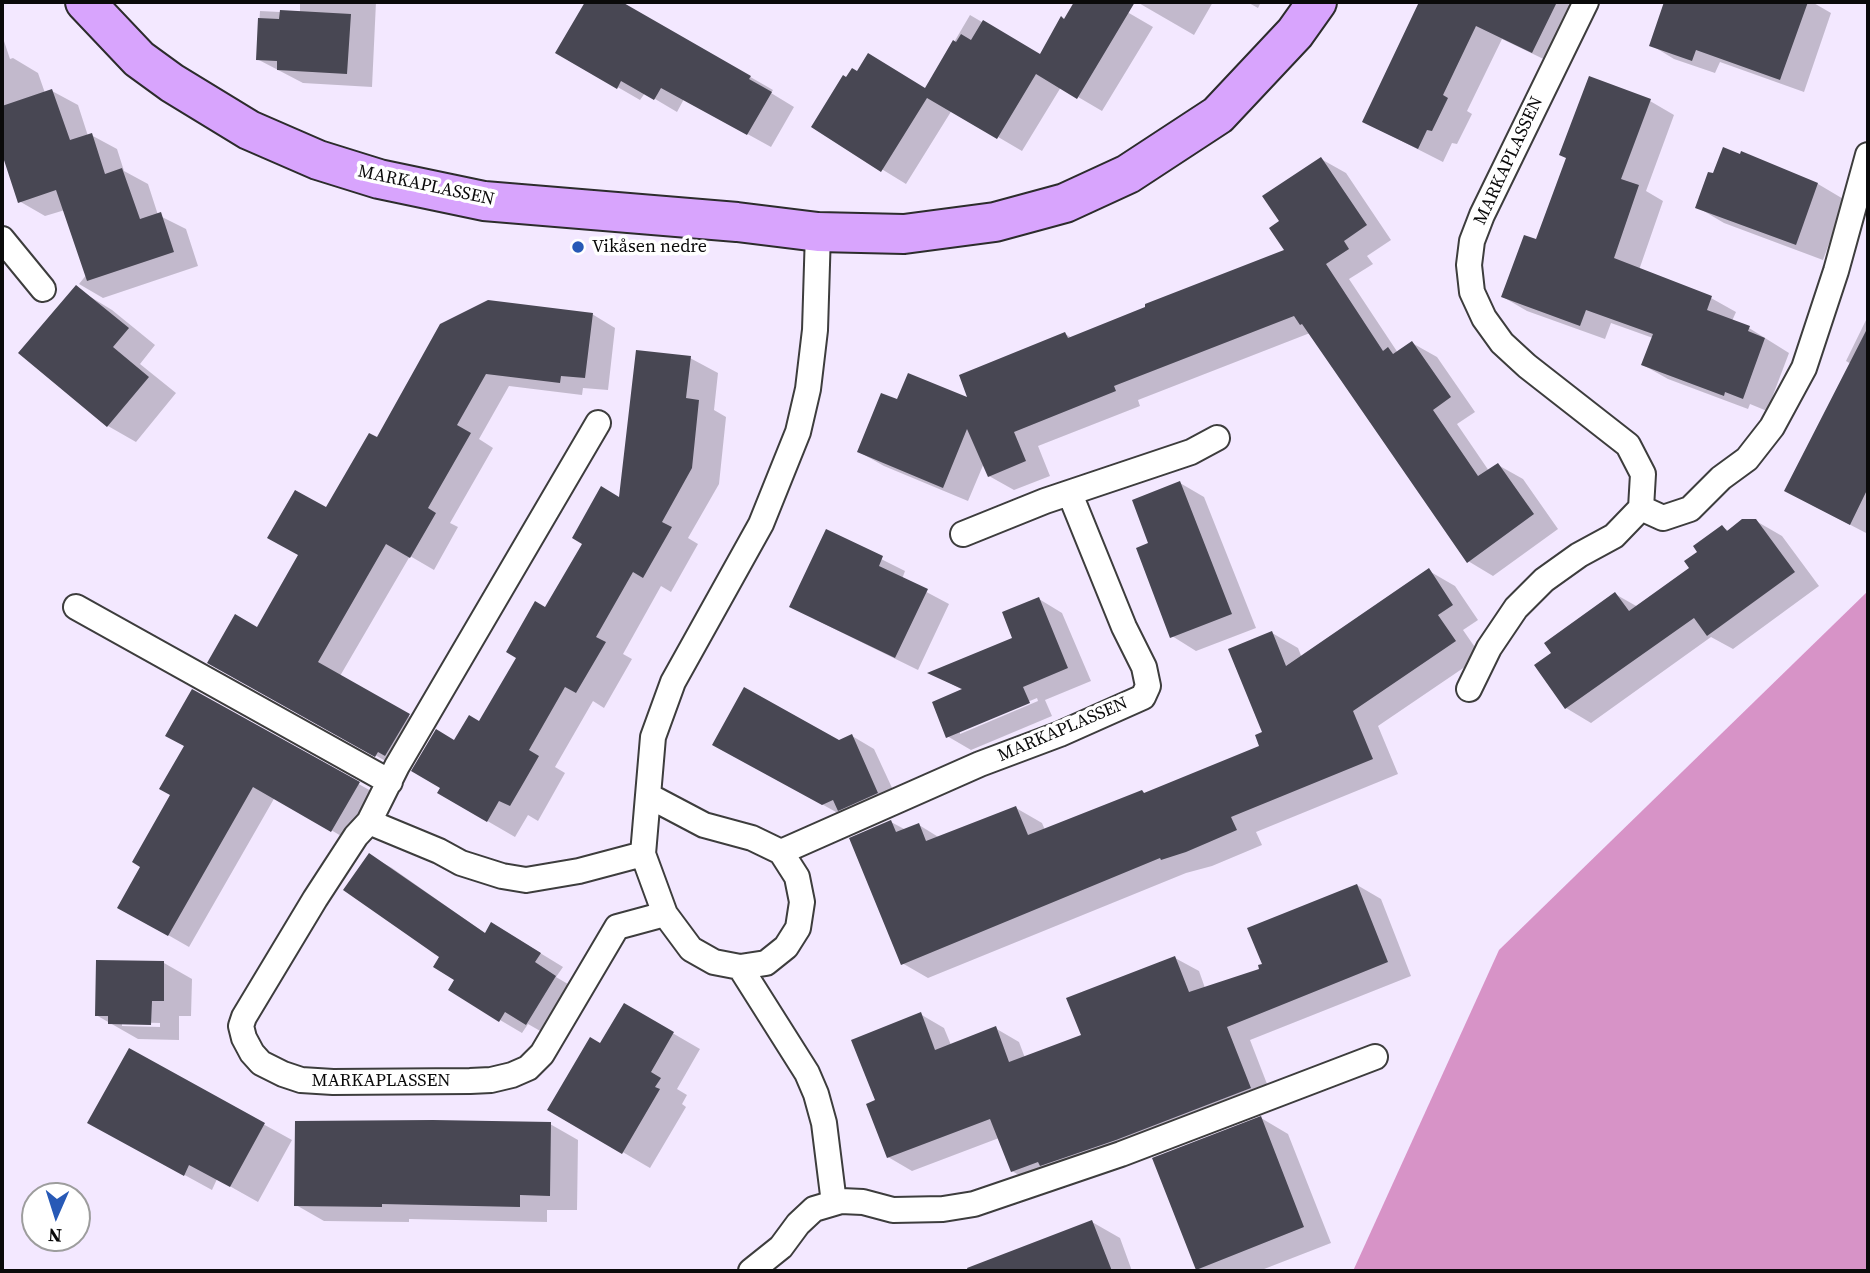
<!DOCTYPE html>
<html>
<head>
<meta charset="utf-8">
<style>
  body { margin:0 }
  #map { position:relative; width:1870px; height:1273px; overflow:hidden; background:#f3e8ff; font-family:"Source Serif 4",serif }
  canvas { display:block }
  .frame { position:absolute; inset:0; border:4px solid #0a0a0a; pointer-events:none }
  .north { position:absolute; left:21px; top:1182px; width:70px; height:70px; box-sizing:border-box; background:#fff; border:2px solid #9d9d9d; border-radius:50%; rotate:183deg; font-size:19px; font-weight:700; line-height:28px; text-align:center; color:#0a0a0a }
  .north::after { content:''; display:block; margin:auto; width:24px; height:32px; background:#2759b6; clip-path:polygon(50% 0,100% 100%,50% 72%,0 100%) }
</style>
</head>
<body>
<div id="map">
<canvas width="1870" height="1273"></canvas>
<div class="frame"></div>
<div class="north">N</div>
</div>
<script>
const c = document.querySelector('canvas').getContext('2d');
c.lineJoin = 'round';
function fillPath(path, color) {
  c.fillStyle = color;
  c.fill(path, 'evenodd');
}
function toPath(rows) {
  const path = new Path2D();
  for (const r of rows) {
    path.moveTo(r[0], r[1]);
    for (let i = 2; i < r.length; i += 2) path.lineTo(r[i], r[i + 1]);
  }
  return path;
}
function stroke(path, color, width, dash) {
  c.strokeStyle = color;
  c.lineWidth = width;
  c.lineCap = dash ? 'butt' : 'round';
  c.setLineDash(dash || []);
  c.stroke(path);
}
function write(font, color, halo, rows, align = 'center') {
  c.font = font + ' "Source Serif 4",serif';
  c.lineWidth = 7;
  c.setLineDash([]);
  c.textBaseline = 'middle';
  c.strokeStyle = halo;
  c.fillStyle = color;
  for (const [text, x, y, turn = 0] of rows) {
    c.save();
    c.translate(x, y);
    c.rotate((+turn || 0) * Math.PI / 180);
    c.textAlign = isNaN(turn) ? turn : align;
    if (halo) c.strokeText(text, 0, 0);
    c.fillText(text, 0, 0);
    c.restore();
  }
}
const forest = toPath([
  [1868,591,1868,1271,1353,1271,1499,950]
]);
const shadow = toPath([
  [300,2,376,2,372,87,303,83,257,59,260,11,300,13],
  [587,2,620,2,773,90,771,93,794,107,771,147,684,99,677,112,645,93,640,100,557,52],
  [1086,2,1110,2,1153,27,1102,111,1061,87,1022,151,952,110,906,184,813,127,926,90,970,15,1040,56,1065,21,1076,18],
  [1137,2,1213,2,1194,35],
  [1247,2,1261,2,1258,8],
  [1432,2,1565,2,1583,13,1558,66,1502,39,1467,111,1472,114,1457,144,1452,143,1443,162,1364,122,1408,57],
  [1666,2,1695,2,1728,14,1733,2,1812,2,1831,13,1804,92,1720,62,1715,73,1674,59,1651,45],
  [2,35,10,59,13,58,38,73,45,93,52,91,78,105,88,136,91,135,117,149,124,171,148,184,158,215,186,229,198,266,103,298,79,284,96,263,65,210,45,216,19,201,2,149],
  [1650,101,1674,115,1646,191,1663,201,1639,270,1711,298,1736,312,1732,321,1749,328,1789,353,1767,411,1750,404,1748,409,1668,379,1643,365,1653,338,1611,323,1605,339,1527,311,1503,297,1537,242],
  [1321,159,1346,173,1391,240,1367,256,1373,264,1349,279,1398,353,1412,343,1437,357,1475,412,1457,424,1489,471,1498,465,1523,479,1558,529,1493,576,1468,561,1310,333,1138,400,1140,406,1038,446,1050,476,1014,490,989,476,984,463,968,501,884,466,859,452,898,402,970,400,1065,334,1072,338,1286,251,1282,221],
  [1787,173,1818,184,1845,200,1823,260,1724,223,1697,207],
  [84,293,112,310,155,345,140,364,176,393,136,442,108,426,27,358],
  [592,314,615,328,608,390,583,388,582,395,509,386,479,439,493,448,450,523,458,527,434,570,410,556,340,676,432,729,398,768,210,662,258,629,326,509,377,439,442,325],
  [1868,316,1868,534,1812,505,1851,364,1846,361],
  [690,358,718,373,714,410,726,417,719,484,688,538,698,544,671,592,661,586,623,654,632,659,604,708,593,701,555,767,565,773,538,821,528,815,515,837,439,793,455,742,479,723,546,609,621,499],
  [1180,483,1204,497,1256,628,1196,651,1172,636,1150,544],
  [1756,521,1782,536,1819,586,1733,649,1711,637,1591,723,1566,708,1536,666,1553,653,1615,594,1638,607,1691,568,1699,552,1722,527,1729,531],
  [827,532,905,571,902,579,949,604,918,670,814,619],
  [1429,571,1455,586,1478,620,1463,630,1481,656,1378,726,1398,774,1256,832,1262,845,1212,866,1186,873,928,978,902,963,891,822,906,830,919,825,940,838,1016,808,1042,823,1045,830,1146,794,1262,747,1272,633,1298,648,1302,658],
  [1039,599,1062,613,1091,681,1045,700,1052,716,971,750,947,736,963,690,931,673,1015,639],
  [1037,698,1038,701,960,734,960,730],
  [193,691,380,796,353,843,275,797,189,947,119,907,143,867,172,795,186,746],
  [852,736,874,749,900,805,845,817,737,757,839,742],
  [369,855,392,868,486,934,514,937,563,967,556,977,578,990,549,1036,528,1024,522,1033,500,1020,456,979],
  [1357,885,1381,899,1411,976,1250,1040,1274,1102,1036,1185,1012,1171,999,1138,912,1171,888,1157,878,1101,920,1014,944,1028,951,1045,995,1028,1019,1042,1025,1058,1083,1036,1175,958,1199,971,1205,988,1261,970],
  [164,963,192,979,191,1016,179,1016,179,1040,138,1039,96,1015],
  [122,1022,160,1023,160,1027,122,1026],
  [624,1005,700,1049,677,1089,687,1095,682,1104,686,1107,650,1168,549,1109,601,1045],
  [129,1050,292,1140,258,1202,217,1179,212,1190,117,1138],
  [1261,1118,1288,1134,1331,1243,1259,1271,1202,1271,1197,1269],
  [550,1124,578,1140,577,1210,547,1210,547,1222,409,1219,409,1222,324,1221,296,1205],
  [1092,1222,1120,1238,1132,1271,988,1271,985,1264]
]);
const building = toPath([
  [585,2,622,2,751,76,749,79,772,92,747,135,661,88,654,100,621,81,617,89,555,53],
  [1074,2,1135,2,1077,99,1036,74,997,139,927,98,881,172,811,127,843,75,846,77,852,68,857,71,868,53,925,88,953,40,956,42,961,34,971,40,983,20,1040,54,1061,16,1064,19],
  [1419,2,1557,2,1532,53,1476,26,1443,95,1448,98,1432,131,1427,130,1418,149,1362,122],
  [1664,2,1808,2,1780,80,1696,50,1692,61,1649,46],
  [280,10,351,14,347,74,277,70,277,61,256,60,258,18,279,19],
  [1589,76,1651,99,1621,179,1639,185,1614,258,1712,296,1707,310,1750,326,1748,331,1765,338,1743,399,1725,392,1724,396,1641,365,1653,334,1586,310,1580,326,1501,297,1524,235,1536,239,1566,158,1559,155],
  [52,89,70,140,92,133,105,174,122,168,140,219,161,212,174,252,87,281,56,190,18,203,2,154,2,106],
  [1723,147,1740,154,1741,151,1818,183,1796,245,1695,208,1708,172,1713,173],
  [1321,157,1367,225,1344,241,1349,249,1326,264,1383,351,1388,347,1393,354,1412,341,1451,397,1433,410,1478,476,1498,463,1534,514,1467,563,1302,324,1300,325,1294,316,1114,386,1116,391,1014,432,1026,461,988,477,967,429,943,488,857,452,881,393,897,399,908,373,967,397,959,375,1065,332,1068,338,1145,307,1145,304,1284,250,1269,228,1279,221,1262,196],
  [76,285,129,328,113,347,149,377,107,427,18,353],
  [488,300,593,313,585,378,561,376,560,383,486,374,457,425,471,433,428,508,436,513,410,558,386,544,318,662,410,714,385,756,378,752,375,757,207,663,235,614,257,627,298,555,267,538,295,490,326,507,369,433,377,437,440,324],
  [1868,327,1868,488,1850,525,1784,491],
  [636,350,691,356,686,398,699,400,692,468,662,522,672,527,643,578,633,572,596,637,606,642,576,693,565,687,529,750,539,756,524,782,510,806,499,801,487,822,437,793,440,788,411,771,436,729,454,740,469,715,479,721,516,658,506,652,535,601,545,607,582,544,572,538,601,486,619,497],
  [1180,481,1232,614,1170,638,1136,548,1148,543,1132,500],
  [1742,519,1756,519,1795,572,1707,636,1694,618,1565,709,1534,665,1551,653,1544,643,1615,592,1629,611,1689,568,1684,561,1697,552,1693,546,1722,525,1727,531],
  [826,529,883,556,879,566,928,589,895,658,789,607],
  [1429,568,1453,605,1438,615,1456,641,1353,711,1373,759,1231,817,1237,830,1207,843,1186,852,1161,860,1160,858,901,965,849,838,891,820,896,832,919,823,926,841,1016,806,1028,835,1142,790,1144,793,1259,746,1255,735,1262,732,1228,649,1272,631,1286,666],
  [1039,597,1068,668,1023,687,1030,703,946,738,932,702,962,689,927,673,1012,638,1002,612],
  [744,687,839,740,852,734,878,793,838,811,833,800,822,805,712,745],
  [192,689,360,782,331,832,253,787,168,936,117,908,140,867,132,862,170,795,159,789,184,746,165,736],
  [369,853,485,933,491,922,541,953,535,962,556,976,526,1025,505,1012,499,1022,448,990,454,980,433,967,439,957,343,890],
  [1357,884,1388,962,1227,1027,1251,1088,1116,1140,1040,1166,1038,1162,1011,1172,990,1119,887,1158,866,1104,875,1100,851,1040,921,1012,935,1050,996,1026,1009,1062,1081,1035,1066,998,1175,956,1189,992,1259,969,1258,965,1262,964,1247,928],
  [96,960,164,961,164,1001,152,1001,151,1025,108,1024,108,1016,95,1016],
  [624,1003,674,1032,651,1072,661,1078,655,1087,660,1089,622,1154,547,1110,590,1037,600,1043],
  [129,1048,265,1123,230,1187,189,1165,184,1176,87,1123],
  [1261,1116,1304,1227,1196,1270,1152,1158],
  [433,1120,551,1122,550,1196,520,1195,520,1207,382,1204,382,1207,294,1206,295,1121],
  [1092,1220,1112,1271,968,1271,967,1268]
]);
const lane = toPath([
  [2,239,43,289],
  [598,423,397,766,369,822,439,851,461,863,502,876,526,880,579,871,643,854],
  [1641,508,1663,518,1690,509,1721,478,1747,459,1772,427,1804,368,1836,271,1868,155],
  [963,534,1045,501,1191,452,1217,438],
  [76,607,390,782],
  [1469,689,1489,648,1516,608,1544,580,1579,555,1614,536,1641,508,1643,474,1628,445,1527,366,1502,343,1484,318,1472,292,1469,265,1472,241,1482,215,1586,2],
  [649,796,704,825,752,838,781,852,797,877,802,902,798,928,786,947,766,963,740,967,714,962,691,949,665,914,643,854,653,737,673,682,761,524,798,432,808,389,815,330,818,232],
  [369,822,356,836,315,899,244,1017,241,1026,244,1038,252,1053,261,1063,283,1074,301,1080,333,1082,470,1081,491,1080,512,1075,528,1068,542,1054,617,927,665,914],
  [781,852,980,764,1060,734,1143,697,1148,686,1144,667,1124,627,1070,494],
  [740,967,807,1073,816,1094,824,1123,834,1203],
  [751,1271,781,1247,798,1224,814,1209,841,1201,863,1202,893,1210,943,1209,974,1204,1121,1154,1375,1057]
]);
const secondary = toPath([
  [85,2,139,59,172,83,249,130,318,160,379,179,484,201,737,222,818,232,904,234,995,222,1065,203,1128,174,1218,115,1295,33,1317,2]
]);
const markers = [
  [578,247,7,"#2759b6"]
];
const streetNames = [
  ["MARKAPLASSEN",1509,161,-65],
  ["MARKAPLASSEN",426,186,12],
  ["MARKAPLASSEN",1063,730,-23],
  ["MARKAPLASSEN",381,1081]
];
const poiNames = [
  ["Vikåsen nedre",592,247]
];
fillPath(forest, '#d793c7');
fillPath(shadow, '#0003');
fillPath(building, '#484753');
stroke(lane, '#3d3d3d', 28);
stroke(secondary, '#2c2c2c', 42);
stroke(lane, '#fff', 24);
stroke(secondary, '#d8a4fd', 38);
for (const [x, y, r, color] of markers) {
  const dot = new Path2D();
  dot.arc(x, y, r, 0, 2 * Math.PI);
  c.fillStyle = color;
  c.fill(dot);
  stroke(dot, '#fff', 2.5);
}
write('18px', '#0a0a0a', '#fff', streetNames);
write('18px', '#0a0a0a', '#fff', poiNames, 'left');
</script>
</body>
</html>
